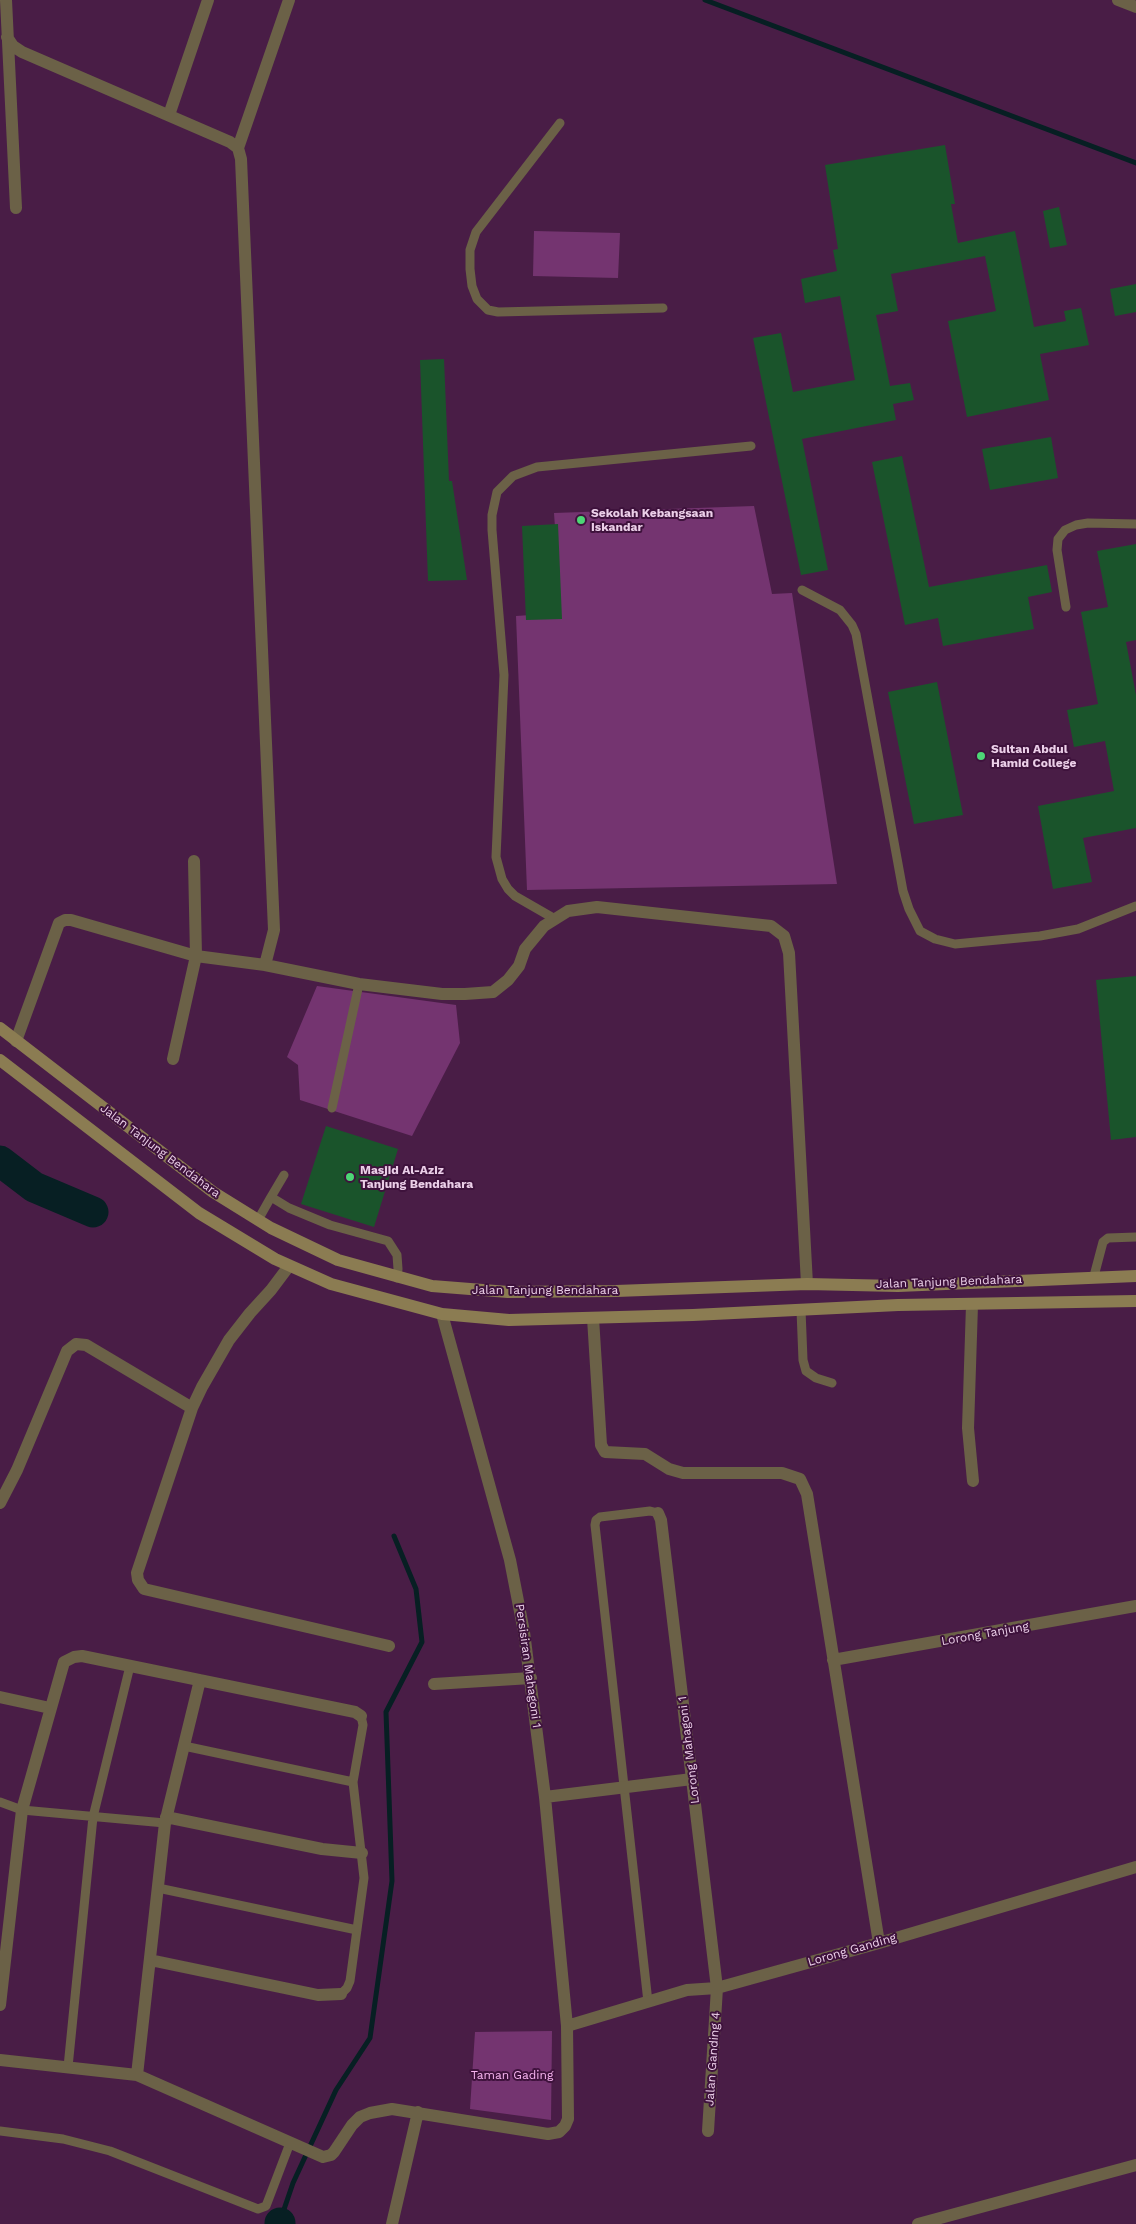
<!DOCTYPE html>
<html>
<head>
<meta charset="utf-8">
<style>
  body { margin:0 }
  canvas { display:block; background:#491d46 }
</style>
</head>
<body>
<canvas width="1136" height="2224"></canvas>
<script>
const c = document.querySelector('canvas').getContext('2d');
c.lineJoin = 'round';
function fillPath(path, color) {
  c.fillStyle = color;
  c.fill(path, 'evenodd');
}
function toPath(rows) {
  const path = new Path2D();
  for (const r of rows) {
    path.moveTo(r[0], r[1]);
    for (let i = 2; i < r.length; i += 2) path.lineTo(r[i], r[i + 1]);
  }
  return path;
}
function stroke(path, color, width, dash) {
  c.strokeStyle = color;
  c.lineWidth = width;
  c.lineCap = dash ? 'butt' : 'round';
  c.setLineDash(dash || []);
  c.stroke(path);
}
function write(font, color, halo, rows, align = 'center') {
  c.font = font + ' "Work Sans",sans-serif';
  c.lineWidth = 4;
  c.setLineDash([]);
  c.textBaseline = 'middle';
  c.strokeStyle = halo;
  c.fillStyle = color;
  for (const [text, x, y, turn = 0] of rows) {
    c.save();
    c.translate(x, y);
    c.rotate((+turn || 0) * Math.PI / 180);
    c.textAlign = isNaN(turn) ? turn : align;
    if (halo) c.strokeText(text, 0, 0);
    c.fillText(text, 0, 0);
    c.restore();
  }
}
const green = toPath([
  [534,231,620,233,618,278,533,276],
  [754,506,772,594,792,593,837,884,527,890,516,616,561,613,554,513],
  [317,986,456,1005,460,1043,412,1136,300,1100,298,1065,287,1057],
  [552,2031,551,2120,470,2109,475,2032]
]);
const stream = toPath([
  [705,0,1136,163],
  [279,2224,293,2183,336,2090,370,2038,392,1881,386,1712,422,1642,416,1589,394,1536]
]);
const river = toPath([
  [0,1161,34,1187,93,1212],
  [280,2224,280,2223]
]);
const building = toPath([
  [945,145,955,204,951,204,958,243,1015,231,1034,327,1066,321,1064,311,1081,308,1089,345,1040,354,1049,400,967,417,948,321,996,311,985,256,891,274,898,311,876,315,890,386,910,383,914,400,893,404,896,420,802,439,828,570,801,575,753,338,781,333,793,392,855,380,840,296,805,303,801,279,837,271,833,250,838,249,825,165],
  [1059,207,1067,245,1050,248,1043,211],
  [1136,284,1136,312,1115,316,1110,289],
  [444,359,449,481,452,481,467,580,428,581,420,360],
  [1051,437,1058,478,990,490,982,449],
  [902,456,929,587,1047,565,1052,592,1028,597,1034,629,943,646,938,618,905,625,872,462],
  [558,524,562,619,526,620,522,526],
  [1136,544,1136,640,1126,642,1136,695,1136,828,1083,838,1092,882,1053,889,1038,806,1114,791,1105,741,1074,747,1067,710,1098,704,1081,612,1108,607,1097,551],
  [937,682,963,815,914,824,888,692],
  [1136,976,1136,1137,1111,1140,1096,980],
  [326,1126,398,1149,374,1227,301,1204]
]);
const lane = toPath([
  [560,123,476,232,470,250,470,269,472,286,477,299,488,310,498,312,663,308],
  [802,590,840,610,852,625,856,634,903,891,909,909,920,931,935,939,955,944,1040,936,1078,929,1136,906],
  [1066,607,1057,550,1058,539,1065,530,1076,525,1088,523,1136,524],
  [555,919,515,896,508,889,502,879,496,857,504,675,492,530,492,515,497,492,513,476,537,467,751,446],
  [332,1108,359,984],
  [271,1197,284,1175],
  [258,1220,271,1197,289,1208,330,1225,388,1241,397,1255,398,1269,397,1278],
  [1094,1276,1103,1242,1108,1238,1136,1237],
  [801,1310,803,1360,806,1371,816,1378,832,1383],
  [184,1746,353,1782],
  [0,1802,22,1810,165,1823],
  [158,1888,357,1930],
  [341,1994,347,1988,350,1981,364,1878,353,1782,363,1725,361,1716],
  [648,2002,595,1525,596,1520,600,1517,650,1511,658,1513],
  [68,2067,93,1817,130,1666],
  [0,2131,63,2139,110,2151,258,2209,266,2206,290,2143]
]);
const street = toPath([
  [6,0,16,208],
  [1118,0,1136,7],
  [7,37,13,46,22,52,230,142,238,148],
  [169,115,208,0],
  [265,965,274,930,241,159,238,148,289,0],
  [16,1041,59,923,65,920,71,920,196,956,265,965,359,984,442,994,465,994,493,992,508,980,519,966,525,949,544,926,568,911,597,907,771,926,784,936,789,953,807,1284],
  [173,1059,196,956,194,861],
  [289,1266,271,1290,250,1313,229,1340,202,1387,192,1408,137,1573,138,1580,144,1589,389,1646],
  [972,1305,968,1428,973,1481],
  [593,1318,601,1445,605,1452,645,1454,669,1469,683,1473,782,1473,800,1479,807,1494,879,1943],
  [0,1503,17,1470,67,1351,76,1344,86,1345,192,1408],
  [658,1513,661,1520,717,1988,708,2131],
  [833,1660,1136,1606],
  [434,1684,531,1678],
  [0,1697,50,1708],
  [545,1797,692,1779],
  [166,1817,322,1849,362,1853],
  [150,1960,318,1995,341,1994],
  [0,2005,22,1810,64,1662,74,1657,82,1656,355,1712,361,1716],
  [567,2026,687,1990,717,1988,879,1943,1136,1867],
  [0,2060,137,2075,323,2157,331,2155,334,2152,352,2125,360,2117,370,2113,392,2109,548,2134,559,2132,565,2126,568,2119,567,2026,545,1797,524,1632,510,1560,442,1314],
  [137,2075,165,1823,200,1680],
  [392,2224,418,2112],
  [918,2224,1136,2165]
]);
const secondary = toPath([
  [0,1028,213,1192,271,1228,338,1260,432,1286,508,1292,616,1291,807,1284,898,1286,1136,1276],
  [0,1060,199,1213,275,1259,331,1284,442,1314,509,1320,693,1315,898,1305,1136,1301]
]);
const markers = [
  [581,520,5,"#4dd676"],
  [981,756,5,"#4dd676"],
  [350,1177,5,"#4dd676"]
];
const poiNames = [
  ["Sekolah Kebangsaan",591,513],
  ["Iskandar",591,527],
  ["Sultan Abdul",991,749],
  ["Hamid College",991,763],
  ["Masjid Al-Aziz",360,1170],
  ["Tanjung Bendahara",360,1184]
];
const streetNames = [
  ["Jalan Tanjung Bendahara",160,1151,37],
  ["Jalan Tanjung Bendahara",949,1282,-2],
  ["Jalan Tanjung Bendahara",545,1290],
  ["Lorong Tanjung",985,1634,-10],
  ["Persisiran Mahagoni 1",528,1666,82],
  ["Lorong Mahagoni 1",689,1750,-97],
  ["Lorong Ganding",852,1950,-16],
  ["Jalan Ganding 4",713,2059,-86]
];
const parkNames = [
  ["Taman Gading",512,2075]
];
fillPath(green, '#743470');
stroke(stream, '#071f23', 5);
stroke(river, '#071f23', 31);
fillPath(building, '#1a542b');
stroke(lane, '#6b6147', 9);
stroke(street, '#6b6147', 12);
stroke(secondary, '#8b7c52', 12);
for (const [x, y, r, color] of markers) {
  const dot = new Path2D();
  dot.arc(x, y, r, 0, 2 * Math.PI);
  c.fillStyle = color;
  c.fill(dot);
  stroke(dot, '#3e123c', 2);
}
write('bold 12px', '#ebcfe8', '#3e123c', poiNames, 'left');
write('12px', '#ebcfe8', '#3e123c', streetNames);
write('12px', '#f8b5f1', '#3e123c', parkNames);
</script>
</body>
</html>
